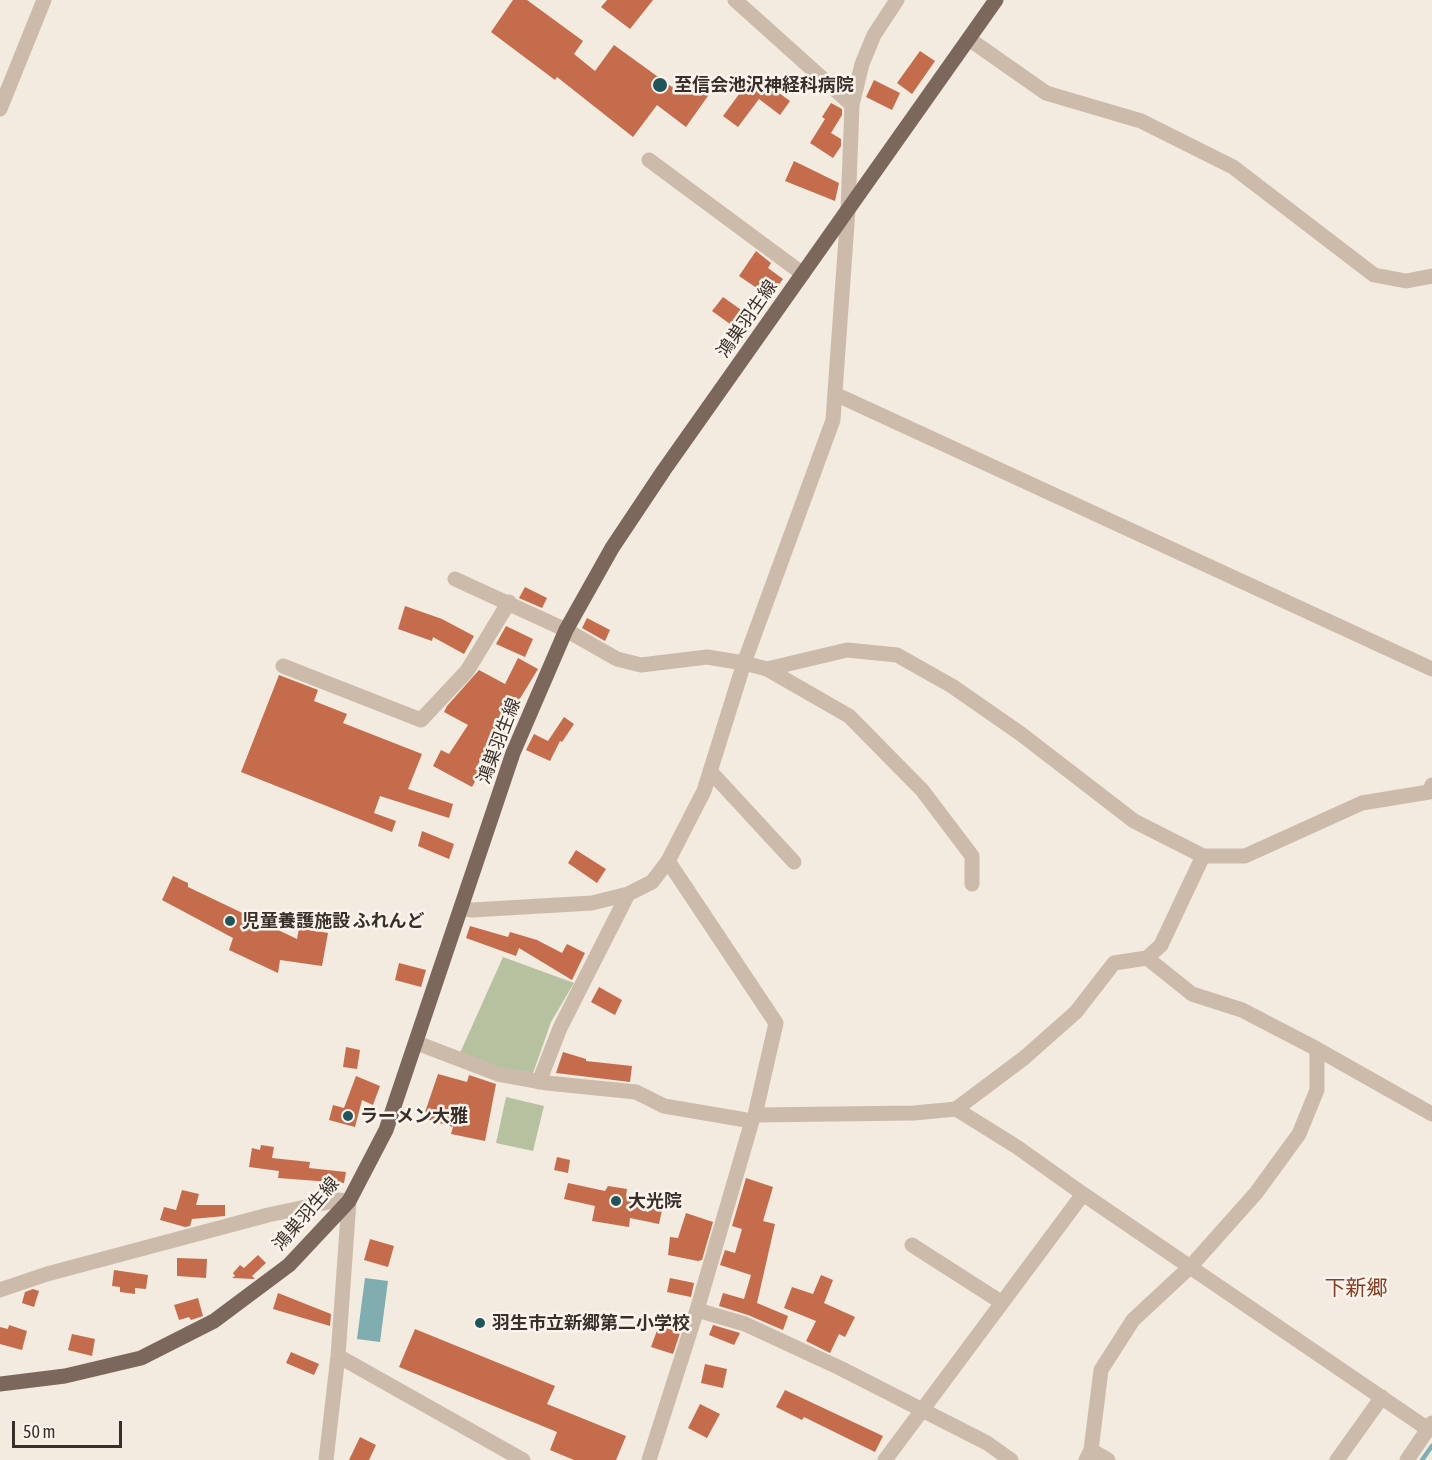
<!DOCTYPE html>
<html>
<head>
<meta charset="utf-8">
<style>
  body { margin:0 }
  #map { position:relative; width:1432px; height:1460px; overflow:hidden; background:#f3eae0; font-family:"Asap Condensed",sans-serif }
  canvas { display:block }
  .scale { position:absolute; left:12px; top:1421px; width:110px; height:27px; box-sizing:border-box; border:3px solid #392f2a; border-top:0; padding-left:8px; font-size:18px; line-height:21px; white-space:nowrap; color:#392f2a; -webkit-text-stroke:4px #faf4ed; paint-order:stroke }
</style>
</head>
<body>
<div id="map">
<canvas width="1432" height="1460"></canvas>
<div class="scale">50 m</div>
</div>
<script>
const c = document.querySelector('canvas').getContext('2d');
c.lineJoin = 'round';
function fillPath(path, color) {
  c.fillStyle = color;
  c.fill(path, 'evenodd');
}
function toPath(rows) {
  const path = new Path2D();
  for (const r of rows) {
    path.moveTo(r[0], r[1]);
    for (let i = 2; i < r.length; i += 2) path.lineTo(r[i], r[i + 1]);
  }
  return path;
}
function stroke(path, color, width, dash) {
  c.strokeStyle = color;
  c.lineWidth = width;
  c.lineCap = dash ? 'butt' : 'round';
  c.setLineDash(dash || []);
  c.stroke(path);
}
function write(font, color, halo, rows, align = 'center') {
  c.font = font + ' "Asap Condensed","Noto Sans JP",sans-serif';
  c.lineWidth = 5;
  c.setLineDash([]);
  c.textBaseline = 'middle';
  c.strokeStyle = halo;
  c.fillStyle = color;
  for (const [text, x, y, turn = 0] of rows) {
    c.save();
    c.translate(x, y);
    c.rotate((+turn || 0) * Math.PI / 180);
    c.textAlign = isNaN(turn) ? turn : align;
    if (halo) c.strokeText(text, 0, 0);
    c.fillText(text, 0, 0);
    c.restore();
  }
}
const green = toPath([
  [503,957,574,983,551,1022,532,1076,502,1070,460,1053],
  [506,1097,544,1106,533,1151,496,1143]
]);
const water = toPath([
  [365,1278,388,1281,380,1342,357,1339]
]);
const stream = toPath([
  [1422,1460,1432,1446]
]);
const building = toPath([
  [513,0,527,0,583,41,574,54,595,71,614,45,679,92,689,77,710,93,686,127,657,105,633,137,557,77,555,80,491,32],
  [607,0,653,0,630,29,601,7],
  [920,51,935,61,912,94,897,83],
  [874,80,900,93,892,110,866,97],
  [764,82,790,101,780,115,759,99,738,127,723,116,745,86],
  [831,103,842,109,842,115,831,133,841,139,841,146,833,158,810,143,825,119,822,117],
  [794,161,839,183,835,201,785,181],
  [756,251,771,263,768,268,783,279,770,297,739,276],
  [723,297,747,314,737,329,712,311],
  [525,587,547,598,542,608,519,598],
  [405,606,442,619,474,636,464,654,433,637,432,641,398,629],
  [587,618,610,630,605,641,582,628],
  [506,626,533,639,525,657,496,644],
  [518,658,538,669,502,728,507,730,500,743,494,740,475,769,480,772,472,787,433,766,441,750,449,754,468,725,444,712,447,706,479,670,505,684],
  [279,675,318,690,314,701,347,714,343,723,422,754,408,789,453,804,449,818,380,796,374,813,396,821,392,832,241,772],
  [564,717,574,724,562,742,560,741,550,761,526,750,534,734,548,741],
  [422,831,454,844,449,859,418,846],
  [576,850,606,869,597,883,568,863],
  [173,876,188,883,188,887,297,939,299,928,328,933,322,966,280,960,278,973,229,950,233,938,162,900],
  [470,926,508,937,510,932,537,940,562,953,567,944,585,953,572,980,519,948,516,956,466,938],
  [399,963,426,970,421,987,395,980],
  [599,987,622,1000,615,1015,591,1002],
  [346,1047,360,1050,357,1069,343,1067],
  [563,1052,586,1059,586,1061,632,1066,630,1082,556,1073],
  [438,1074,467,1082,469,1075,496,1084,485,1141,451,1134,453,1127,423,1118],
  [356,1076,380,1086,373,1105,362,1100,355,1127,329,1120,333,1105,344,1108],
  [261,1145,274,1147,272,1158,310,1162,309,1168,346,1172,344,1183,278,1178,279,1171,249,1167,252,1148,260,1150],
  [557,1157,570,1160,568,1173,554,1170],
  [746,1178,773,1187,763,1221,775,1224,757,1303,788,1316,783,1330,748,1315,719,1306,723,1293,744,1299,751,1275,720,1265,725,1250,735,1253,742,1229,732,1226],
  [568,1183,605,1191,608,1186,627,1189,626,1196,643,1201,642,1206,662,1210,659,1224,630,1218,629,1227,592,1221,595,1206,564,1199],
  [182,1190,199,1194,196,1205,225,1205,225,1216,192,1219,190,1226,185,1227,160,1220,164,1207,176,1210],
  [686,1213,713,1222,702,1260,698,1261,668,1255,670,1237,678,1238],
  [370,1239,394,1246,388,1267,364,1260],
  [258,1255,266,1263,252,1276,255,1279,232,1278,235,1276,233,1273,240,1265,244,1268],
  [177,1258,207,1259,206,1278,177,1276],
  [114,1270,148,1275,146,1289,135,1288,135,1294,120,1292,120,1287,112,1286],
  [821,1275,833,1280,824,1303,855,1317,845,1337,839,1334,830,1353,806,1341,816,1321,784,1308,792,1287,813,1294],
  [670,1278,694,1283,691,1297,667,1292],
  [33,1289,39,1291,34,1307,22,1303,25,1292],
  [278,1293,331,1314,330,1326,273,1309],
  [198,1298,203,1316,191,1320,189,1317,179,1320,174,1305],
  [9,1325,27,1331,22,1350,0,1344,0,1327,8,1329],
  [659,1325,680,1333,673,1354,651,1347],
  [713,1325,740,1333,734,1345,709,1335],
  [415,1329,555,1386,547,1404,626,1436,616,1460,574,1460,550,1450,557,1432,399,1367],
  [72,1334,95,1339,92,1356,68,1350],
  [291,1352,319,1364,314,1375,286,1363],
  [705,1364,727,1369,723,1388,701,1383],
  [785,1390,883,1436,875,1452,804,1417,802,1420,776,1407],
  [700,1404,720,1414,707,1438,688,1428],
  [360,1437,376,1445,369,1460,349,1460]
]);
const minor = toPath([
  [735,0,852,105],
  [969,39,1046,93,1141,121,1233,167,1374,275,1406,281,1432,276],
  [0,109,44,0],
  [649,160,803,274],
  [835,394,1432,669],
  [455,579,566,630,617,659,641,665,707,657,744,663,767,669,849,716,922,790,972,856,972,884],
  [283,666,421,720,467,671,509,602],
  [767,669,847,650,897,655,952,686,1021,734,1134,821,1203,856],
  [710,771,794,862],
  [668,861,776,1023,755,1115],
  [461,908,472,910,592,903,628,894,652,882,668,861,704,791,744,663,833,420,848,210,852,105,862,64,874,35,897,0],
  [1147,958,1161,945,1203,856,1245,856,1362,803,1429,792,1432,785],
  [417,1043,498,1074,547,1083,636,1092,664,1106,752,1121,755,1115,914,1113,956,1109,1017,1147,1083,1194],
  [539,1082,560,1028,628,894],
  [956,1109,1024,1058,1076,1012,1114,963,1147,958,1192,994,1242,1010,1317,1049,1432,1114],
  [912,1245,1001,1302],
  [0,1290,47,1274,268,1215,338,1200,349,1201,338,1356,326,1460],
  [697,1310,745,1324,840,1368,987,1443,1011,1460],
  [338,1356,523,1460],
  [1091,1450,1101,1370,1133,1320,1191,1266,1256,1193,1299,1134,1317,1090,1317,1049],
  [649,1460,697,1310,752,1121],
  [885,1460,1083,1194,1428,1429],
  [1086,1460,1091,1450,1108,1460],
  [1337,1460,1382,1397],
  [1407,1460,1432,1423]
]);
const major = toPath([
  [0,1384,65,1376,141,1358,214,1321,289,1265,349,1201,386,1130,513,753,566,630,612,548,664,470,996,0]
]);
const markers = [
  [660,85,8,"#20565b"],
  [230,921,6,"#20565b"],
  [348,1116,6,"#20565b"],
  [616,1201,6,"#20565b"],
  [480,1323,6,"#20565b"]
];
const poiNames = [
  ["至信会池沢神経科病院",674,85],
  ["児童養護施設 ふれんど",242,921],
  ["ラーメン大雅",360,1116],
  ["大光院",628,1201],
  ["羽生市立新郷第二小学校",492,1323]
];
const streetNames = [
  ["鴻巣羽生線",747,319,-55],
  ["鴻巣羽生線",499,741,-69],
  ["鴻巣羽生線",306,1214,-49]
];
const quarterNames = [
  ["下新郷",1356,1288]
];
fillPath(green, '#b6c29f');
fillPath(water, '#7fadb0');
stroke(stream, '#7fadb0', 4.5);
fillPath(building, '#c56c4c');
stroke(minor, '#ccbbab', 15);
stroke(major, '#7b675c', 15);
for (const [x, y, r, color] of markers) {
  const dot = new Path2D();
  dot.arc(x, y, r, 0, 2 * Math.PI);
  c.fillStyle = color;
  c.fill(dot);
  stroke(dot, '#faf4ed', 2);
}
write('bold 18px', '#392f2a', '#faf4ed', poiNames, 'left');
write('18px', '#392f2a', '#faf4ed', streetNames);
write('21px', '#883e24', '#faf4ed', quarterNames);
</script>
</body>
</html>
